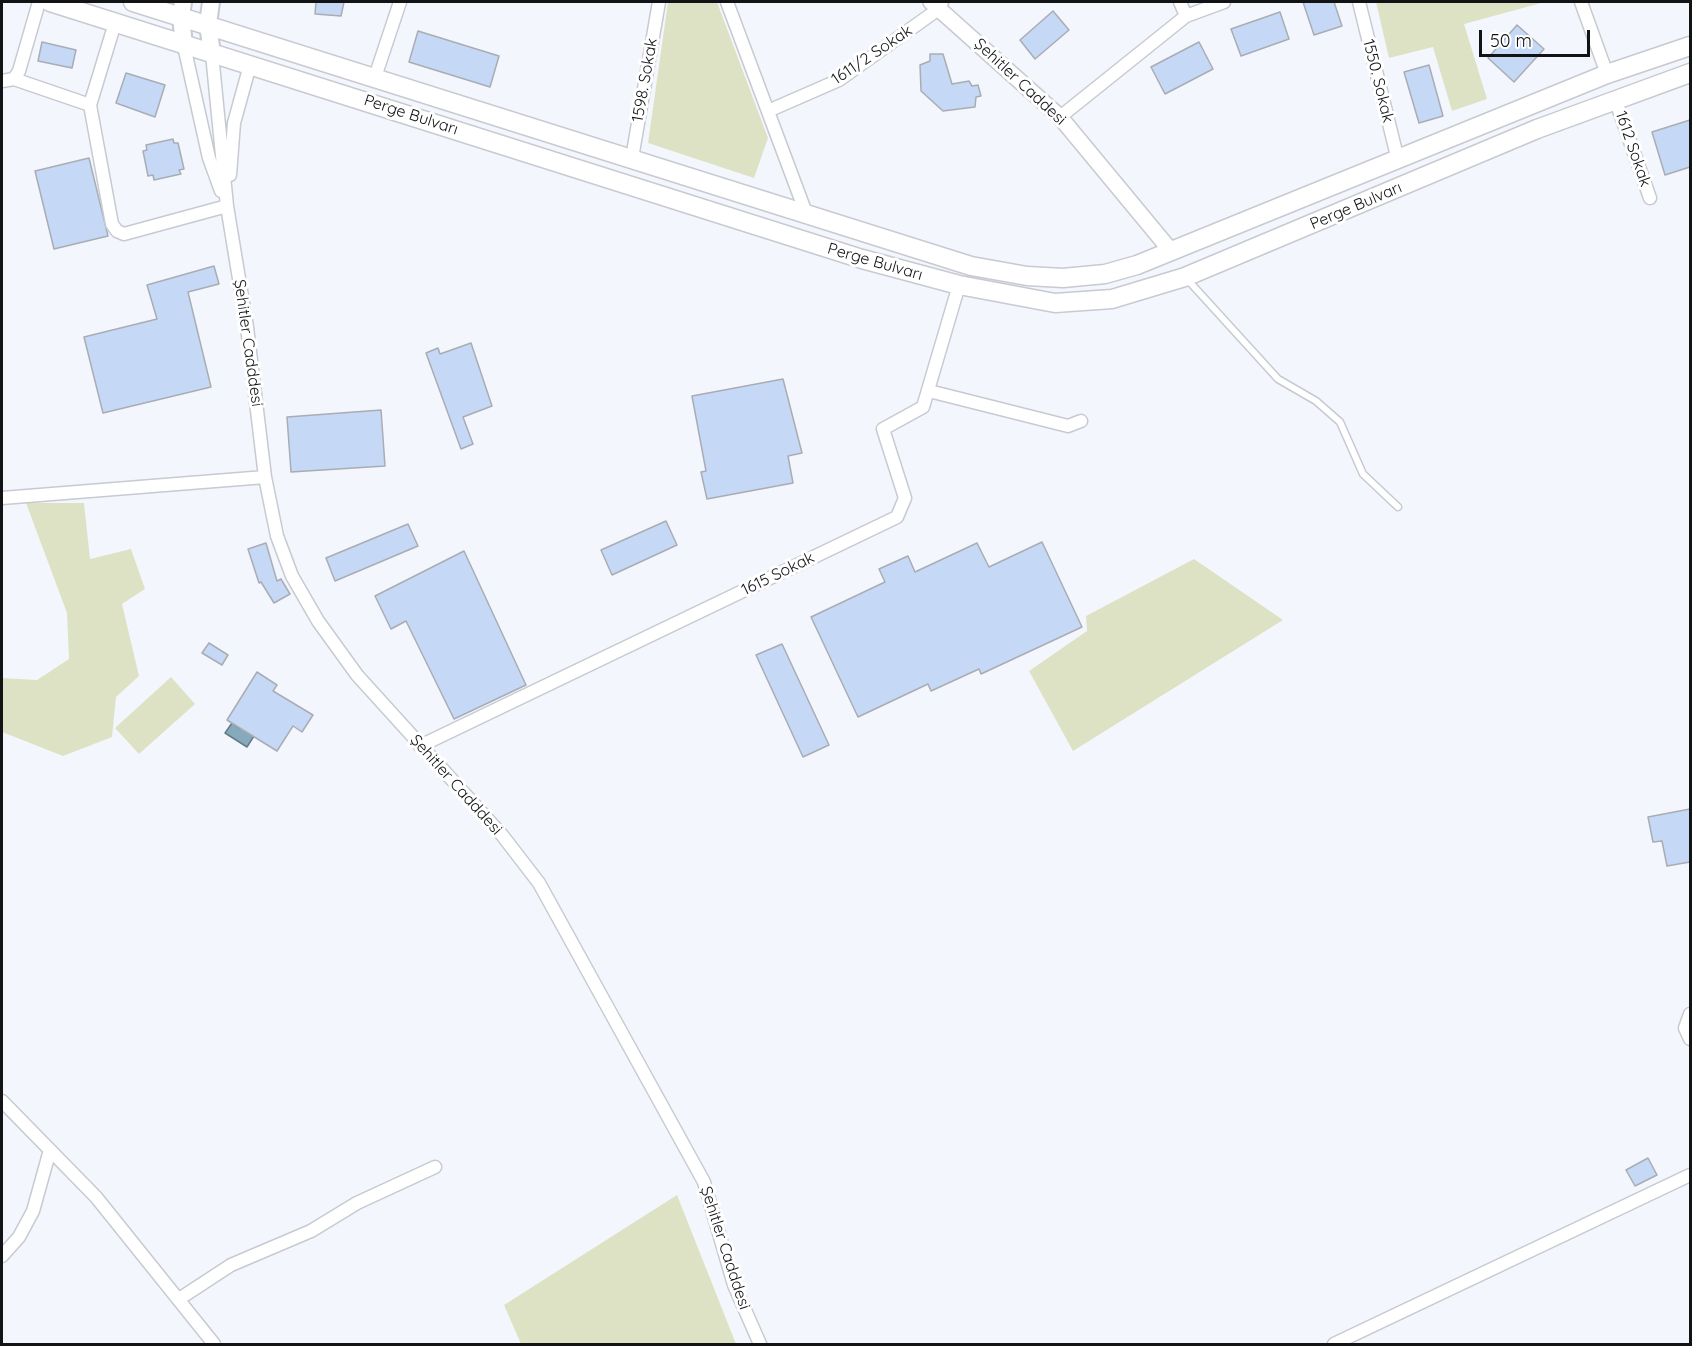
<!DOCTYPE html>
<html>
<head>
<meta charset="utf-8">
<style>
  body { margin:0 }
  #map { position:relative; width:1692px; height:1346px; overflow:hidden; background:#f3f7fd; font-family:Quicksand,sans-serif }
  canvas { display:block }
  .frame { position:absolute; inset:0; border:3px solid #121315; pointer-events:none }
  .scale { position:absolute; left:1479px; top:30px; width:111px; height:27px; box-sizing:border-box; border:3px solid #121315; border-top:0; padding-left:8px; font-size:18px; line-height:21px; white-space:nowrap; color:#121315; -webkit-text-stroke:4px #fff; paint-order:stroke }
</style>
</head>
<body>
<div id="map">
<canvas width="1692" height="1346"></canvas>
<div class="frame"></div>
<div class="scale">50 m</div>
</div>
<script>
const c = document.querySelector('canvas').getContext('2d');
c.lineJoin = 'round';
function fillPath(path, color) {
  c.fillStyle = color;
  c.fill(path, 'evenodd');
}
function toPath(rows) {
  const path = new Path2D();
  for (const r of rows) {
    path.moveTo(r[0], r[1]);
    for (let i = 2; i < r.length; i += 2) path.lineTo(r[i], r[i + 1]);
  }
  return path;
}
function stroke(path, color, width, dash) {
  c.strokeStyle = color;
  c.lineWidth = width;
  c.lineCap = dash ? 'butt' : 'round';
  c.setLineDash(dash || []);
  c.stroke(path);
}
function write(font, color, halo, rows, align = 'center') {
  c.font = font + ' Quicksand,sans-serif';
  c.lineWidth = 6;
  c.setLineDash([]);
  c.textBaseline = 'middle';
  c.strokeStyle = halo;
  c.fillStyle = color;
  for (const [text, x, y, turn = 0] of rows) {
    c.save();
    c.translate(x, y);
    c.rotate((+turn || 0) * Math.PI / 180);
    c.textAlign = isNaN(turn) ? turn : align;
    if (halo) c.strokeText(text, 0, 0);
    c.fillText(text, 0, 0);
    c.restore();
  }
}
const green = toPath([
  [668,2,717,2,768,138,754,178,648,143],
  [1376,2,1545,2,1464,24,1487,99,1452,111,1433,47,1389,58],
  [26,503,84,503,90,559,131,549,145,589,122,604,139,676,116,697,112,737,63,756,2,732,2,678,37,680,69,659,67,613],
  [1194,559,1283,620,1073,751,1029,671,1087,631,1086,616],
  [171,677,195,704,139,754,115,728],
  [677,1195,736,1344,521,1344,504,1305]
]);
const water = toPath([
  [232,723,239,728,242,724,254,736,247,747,225,733,232,723]
]);
const building = toPath([
  [316,2,344,2,341,16,315,14,316,2],
  [1303,2,1334,2,1342,26,1314,35,1303,2],
  [1053,11,1069,30,1035,59,1020,40,1053,11],
  [1280,12,1289,39,1241,56,1231,29,1280,12],
  [1517,25,1544,49,1514,82,1488,58,1517,25],
  [418,31,499,56,490,87,409,62,418,31],
  [42,42,76,50,72,68,38,61,42,42],
  [1199,42,1213,69,1165,94,1151,67,1199,42],
  [930,54,943,54,952,84,969,81,972,86,978,85,981,96,976,97,975,107,943,111,921,91,920,65,930,61,930,54],
  [1429,65,1443,116,1419,123,1404,72,1429,65],
  [126,73,165,85,155,117,116,103,126,73],
  [1690,120,1690,167,1665,175,1652,132,1690,120],
  [173,139,174,143,178,143,184,169,179,170,181,174,154,180,153,175,148,176,143,151,147,150,146,145,173,139],
  [89,158,108,236,54,249,35,171,89,158],
  [214,266,219,284,188,292,211,387,103,413,84,337,157,319,147,285,214,266],
  [471,343,492,406,463,417,473,444,461,449,426,353,438,348,440,354,471,343],
  [783,379,802,453,788,456,793,483,707,499,701,472,706,471,692,396,783,379],
  [381,410,385,466,291,472,287,417,381,410],
  [666,521,677,545,612,575,601,550,666,521],
  [408,524,418,546,335,581,326,558,408,524],
  [1042,542,1082,627,981,674,979,669,931,691,928,684,858,717,811,617,885,582,879,569,908,556,915,572,977,543,989,567,1042,542],
  [266,543,277,581,281,579,290,594,274,603,261,582,259,583,248,549,266,543],
  [464,551,526,685,454,719,406,621,391,629,375,596,464,551],
  [209,643,228,655,222,665,202,653,209,643],
  [782,644,829,745,803,757,756,655,782,644],
  [257,672,277,685,273,691,313,715,302,732,293,726,277,751,227,720,257,672],
  [1690,809,1690,862,1667,866,1662,841,1653,842,1648,817,1690,809],
  [1648,1158,1657,1175,1635,1186,1626,1170,1648,1158]
]);
const service = toPath([
  [1186,278,1278,379,1316,401,1340,422,1363,474,1398,507]
]);
const minor = toPath([
  [727,2,806,213],
  [1180,2,1186,16],
  [1359,2,1398,160],
  [1581,2,1607,74],
  [115,23,90,105,112,224,117,231,124,234,227,206],
  [184,46,209,158,221,191],
  [212,54,227,206,247,327,265,477,277,536,292,576,318,621,357,675,502,835,539,883,704,1182,734,1285,760,1344],
  [375,77,400,2],
  [14,79,90,105],
  [2,81,14,79,19,71,39,2],
  [1615,99,1650,198],
  [768,111,839,80,940,8,942,2],
  [1060,117,1186,16,1224,2],
  [632,158,659,2],
  [230,175,234,123,250,65],
  [929,391,1068,426,1081,421],
  [2,498,265,477],
  [420,746,897,517,905,498,883,429,923,407,959,285],
  [1690,1014,1685,1028,1690,1039],
  [2,1101,96,1197,214,1344],
  [2,1256,19,1237,33,1211,50,1150],
  [179,1299,231,1265,311,1231,357,1203,435,1167],
  [1334,1344,1690,1175]
]);
const tertiary = toPath([
  [931,2,1060,117,1171,251]
]);
const secondary = toPath([
  [183,2,181,16,184,46],
  [211,2,208,24,212,54]
]);
const primary = toPath([
  [50,2,862,259,959,285,1055,303,1112,299,1185,277,1537,129,1690,73],
  [133,2,971,266,1027,276,1063,278,1105,274,1137,265,1607,74,1690,46]
]);
const streetNames = [
  ["1611/2 Sokak",872,55,-34],
  ["1598. Sokak",645,80,-80],
  ["1550. Sokak",1378,81,76],
  ["Şehitler Caddesi",1020,82,43],
  ["Perge Bulvarı",411,115,18],
  ["1612 Sokak",1633,149,71],
  ["Perge Bulvarı",1356,206,-23],
  ["Perge Bulvarı",875,262,16],
  ["Şehitler Cadddesi",248,343,82],
  ["1615 Sokak",778,574,-26],
  ["Şehitler Cadddesi",456,785,48],
  ["Şehitler Cadddesi",725,1248,72]
];
fillPath(green, '#dee2c4');
fillPath(water, '#86a9bc');
stroke(water, '#637c8a', 1.5);
fillPath(building, '#c5d8f6');
stroke(building, '#a9adb3', 1.5);
stroke(service, '#c7cad0', 9);
stroke(minor, '#c7cad0', 15);
stroke(tertiary, '#c7cad0', 18);
stroke(secondary, '#c7cad0', 20);
stroke(primary, '#c7cad0', 21);
stroke(service, '#fff', 6);
stroke(minor, '#fff', 12);
stroke(tertiary, '#fff', 15);
stroke(secondary, '#fff', 16);
stroke(primary, '#fff', 18);
write('16px', '#121315', '#fff', streetNames);
</script>
</body>
</html>
